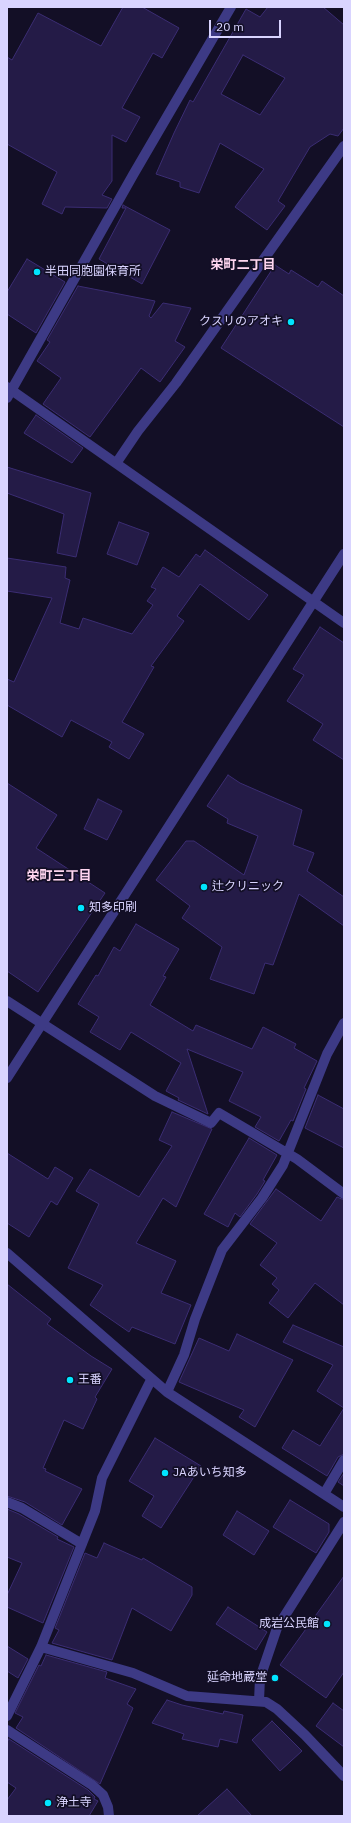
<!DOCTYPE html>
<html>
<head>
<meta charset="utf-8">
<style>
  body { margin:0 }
  #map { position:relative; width:351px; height:1823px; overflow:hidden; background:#130f26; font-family:"IBM Plex Sans",sans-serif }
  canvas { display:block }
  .frame { position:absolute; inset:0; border:8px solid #d9d4ff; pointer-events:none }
  .scale { position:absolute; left:209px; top:20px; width:72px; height:18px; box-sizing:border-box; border:2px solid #d9d4ff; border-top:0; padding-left:5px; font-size:12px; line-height:14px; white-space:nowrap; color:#d9d4ff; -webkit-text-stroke:3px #130f26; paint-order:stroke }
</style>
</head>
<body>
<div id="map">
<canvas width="351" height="1823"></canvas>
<div class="frame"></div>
<div class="scale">20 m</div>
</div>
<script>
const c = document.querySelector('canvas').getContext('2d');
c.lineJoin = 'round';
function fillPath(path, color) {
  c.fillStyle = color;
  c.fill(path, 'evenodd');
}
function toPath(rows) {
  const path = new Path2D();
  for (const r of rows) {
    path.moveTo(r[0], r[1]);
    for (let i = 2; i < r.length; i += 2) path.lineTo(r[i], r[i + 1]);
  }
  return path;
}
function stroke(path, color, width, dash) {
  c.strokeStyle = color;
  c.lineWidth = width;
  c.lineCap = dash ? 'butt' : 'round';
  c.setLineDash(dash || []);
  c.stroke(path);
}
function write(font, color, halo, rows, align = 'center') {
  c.font = font + ' "IBM Plex Sans","Noto Sans JP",sans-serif';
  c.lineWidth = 3.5;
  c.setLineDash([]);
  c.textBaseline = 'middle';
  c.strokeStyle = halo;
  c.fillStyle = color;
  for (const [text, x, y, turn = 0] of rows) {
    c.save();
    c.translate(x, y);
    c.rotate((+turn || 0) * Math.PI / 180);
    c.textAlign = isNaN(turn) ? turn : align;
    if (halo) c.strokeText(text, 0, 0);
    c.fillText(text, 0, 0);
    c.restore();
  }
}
const building = toPath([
  [123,7,142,7,179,28,162,58,153,53,122,108,140,117,126,142,112,135,112,181,102,195,112,199,107,208,65,207,62,214,42,204,57,172,7,144,7,57,12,60,38,13,101,46,123,7],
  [268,7,323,7,344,25,344,128,338,136,330,134,310,147,278,201,285,206,267,230,235,207,264,169,220,143,199,193,180,187,180,182,156,174,174,133,190,100,193,102,246,9,260,17,268,7],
  [243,55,285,78,260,115,221,94,243,55],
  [123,205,170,230,142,284,99,259,126,208,122,208,123,205],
  [27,259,65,282,36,333,7,314,7,292,27,259],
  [275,265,289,274,291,270,318,287,322,281,344,296,344,427,221,348,275,265],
  [78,286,155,301,149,316,151,318,163,303,191,308,175,341,185,347,160,382,141,368,90,437,43,404,61,378,37,361,50,342,47,340,78,286],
  [36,415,83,448,72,463,24,433,36,415],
  [7,467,91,493,76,557,57,553,64,514,7,493,7,467],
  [119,522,149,533,137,565,107,554,119,522],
  [205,550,268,595,249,620,200,584,177,616,184,621,151,666,154,667,122,722,144,734,129,759,109,747,112,742,71,720,62,737,7,705,7,679,14,682,52,598,7,591,7,558,66,567,65,578,70,580,60,623,79,629,83,618,132,634,153,605,147,601,156,589,151,587,163,567,179,577,196,554,200,557,205,550],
  [320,627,344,643,344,760,313,740,323,724,287,701,304,675,293,669,320,627],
  [228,775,240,783,302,810,293,845,314,853,307,871,344,897,344,926,299,894,273,965,265,963,254,994,210,979,222,947,182,918,190,906,156,880,186,841,194,841,244,875,258,836,227,823,228,819,207,806,228,775],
  [7,783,57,815,36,848,105,893,38,992,7,971,7,783],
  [98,799,122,811,107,840,84,829,98,799],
  [136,924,179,949,163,976,166,977,150,1005,193,1031,196,1025,252,1049,263,1027,296,1044,294,1048,317,1061,304,1088,306,1089,293,1121,291,1120,279,1141,255,1127,261,1117,229,1101,243,1072,187,1049,208,1114,178,1100,179,1098,166,1091,181,1063,131,1032,120,1050,90,1032,99,1017,78,1004,96,975,98,976,114,947,120,951,136,924],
  [318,1095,344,1109,344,1148,305,1128,318,1095],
  [172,1112,212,1129,176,1207,163,1198,136,1243,176,1261,161,1293,191,1305,175,1344,132,1327,129,1332,90,1305,103,1285,68,1268,99,1204,76,1191,90,1169,139,1197,172,1146,159,1140,172,1112],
  [249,1138,277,1155,263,1180,265,1181,257,1194,240,1217,235,1213,228,1227,204,1214,249,1138],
  [7,1153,48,1179,55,1167,73,1178,57,1205,51,1201,29,1237,7,1223,7,1153],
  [276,1189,321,1221,337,1197,344,1200,344,1305,315,1283,288,1318,269,1303,279,1290,272,1284,277,1278,260,1265,277,1243,250,1224,276,1189],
  [7,1284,51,1319,47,1324,91,1356,112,1369,95,1397,97,1399,83,1429,64,1420,43,1468,46,1469,45,1471,82,1489,62,1525,25,1502,7,1496,7,1284],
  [293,1325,344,1347,344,1454,338,1457,327,1476,282,1448,293,1430,320,1446,344,1408,317,1391,333,1365,283,1342,293,1325],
  [237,1334,293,1360,255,1427,239,1417,244,1410,179,1382,199,1338,229,1351,237,1334],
  [155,1438,201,1466,161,1528,142,1516,154,1496,129,1481,155,1438],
  [344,1473,344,1486,338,1482,344,1473],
  [290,1500,329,1524,329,1532,316,1553,273,1527,290,1500],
  [7,1509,19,1514,58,1537,57,1539,74,1547,43,1623,7,1607,7,1595,22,1563,7,1557,7,1509],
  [237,1511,269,1531,254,1555,223,1535,237,1511],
  [104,1543,142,1560,143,1558,192,1587,192,1595,171,1631,132,1608,112,1660,52,1643,59,1630,55,1628,85,1553,97,1558,104,1543],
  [344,1576,344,1672,326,1698,280,1665,344,1576],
  [228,1607,267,1632,256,1650,216,1624,228,1607],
  [7,1646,28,1659,18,1678,7,1671,7,1646],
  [46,1655,107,1672,105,1678,136,1689,127,1704,133,1708,100,1784,16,1728,23,1717,15,1713,39,1665,41,1666,46,1655],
  [167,1700,182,1705,223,1714,224,1711,243,1715,237,1743,220,1739,218,1747,182,1739,184,1734,152,1723,167,1700],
  [333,1703,344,1711,344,1747,316,1726,333,1703],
  [272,1721,302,1751,280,1771,252,1740,272,1721],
  [9,1739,88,1790,95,1797,94,1799,98,1801,89,1816,7,1816,7,1800,16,1788,7,1782,7,1742,9,1739],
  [227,1789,252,1816,197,1816,227,1789]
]);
const minor = toPath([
  [7,387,344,623],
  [7,398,133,175,231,7],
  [117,462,138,431,176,383,344,146],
  [7,1001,155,1096,211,1123,219,1113,297,1159,344,1194],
  [7,1253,167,1392,344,1507],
  [167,1392,184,1355,195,1319,222,1250,262,1198,283,1165,327,1054,344,1023],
  [324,1494,344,1460],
  [7,1502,22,1508,82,1544],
  [41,1647,133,1673,187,1696,266,1702,277,1709,305,1735,344,1776],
  [259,1701,260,1678,277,1628,344,1522],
  [7,1716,41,1647,95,1511,102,1478,151,1380],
  [7,1730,92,1785,103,1795,108,1807,109,1816]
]);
const tertiary = toPath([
  [7,1078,344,554]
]);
const markers = [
  [37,272,4,"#00e5ff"],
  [291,322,4,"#00e5ff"],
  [204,887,4,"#00e5ff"],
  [81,908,4,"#00e5ff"],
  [70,1380,4,"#00e5ff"],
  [165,1473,4,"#00e5ff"],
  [327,1624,4,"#00e5ff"],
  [275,1678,4,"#00e5ff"],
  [48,1803,4,"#00e5ff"]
];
const poiNames = [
  ["半田同胞園保育所",45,272],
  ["クスリのアオキ",283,322,"right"],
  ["辻クリニック",212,887],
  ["知多印刷",89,908],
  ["王番",78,1380],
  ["JAあいち知多",173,1473],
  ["成岩公民館",319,1624,"right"],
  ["延命地蔵堂",267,1678,"right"],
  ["浄土寺",56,1803]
];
const neighbourhoodNames = [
  ["栄町二丁目",243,265],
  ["栄町三丁目",59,876]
];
fillPath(building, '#241b47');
stroke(building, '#3b2d73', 1);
stroke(minor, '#3d3a85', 10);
stroke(tertiary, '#3d3a85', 10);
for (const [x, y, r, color] of markers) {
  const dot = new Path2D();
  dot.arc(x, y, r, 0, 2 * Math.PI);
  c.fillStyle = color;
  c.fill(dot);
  stroke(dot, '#130f26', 1.5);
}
write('12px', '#d9d4ff', '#130f26', poiNames, 'left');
write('bold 13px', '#ffd6f0', '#130f26', neighbourhoodNames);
</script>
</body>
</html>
